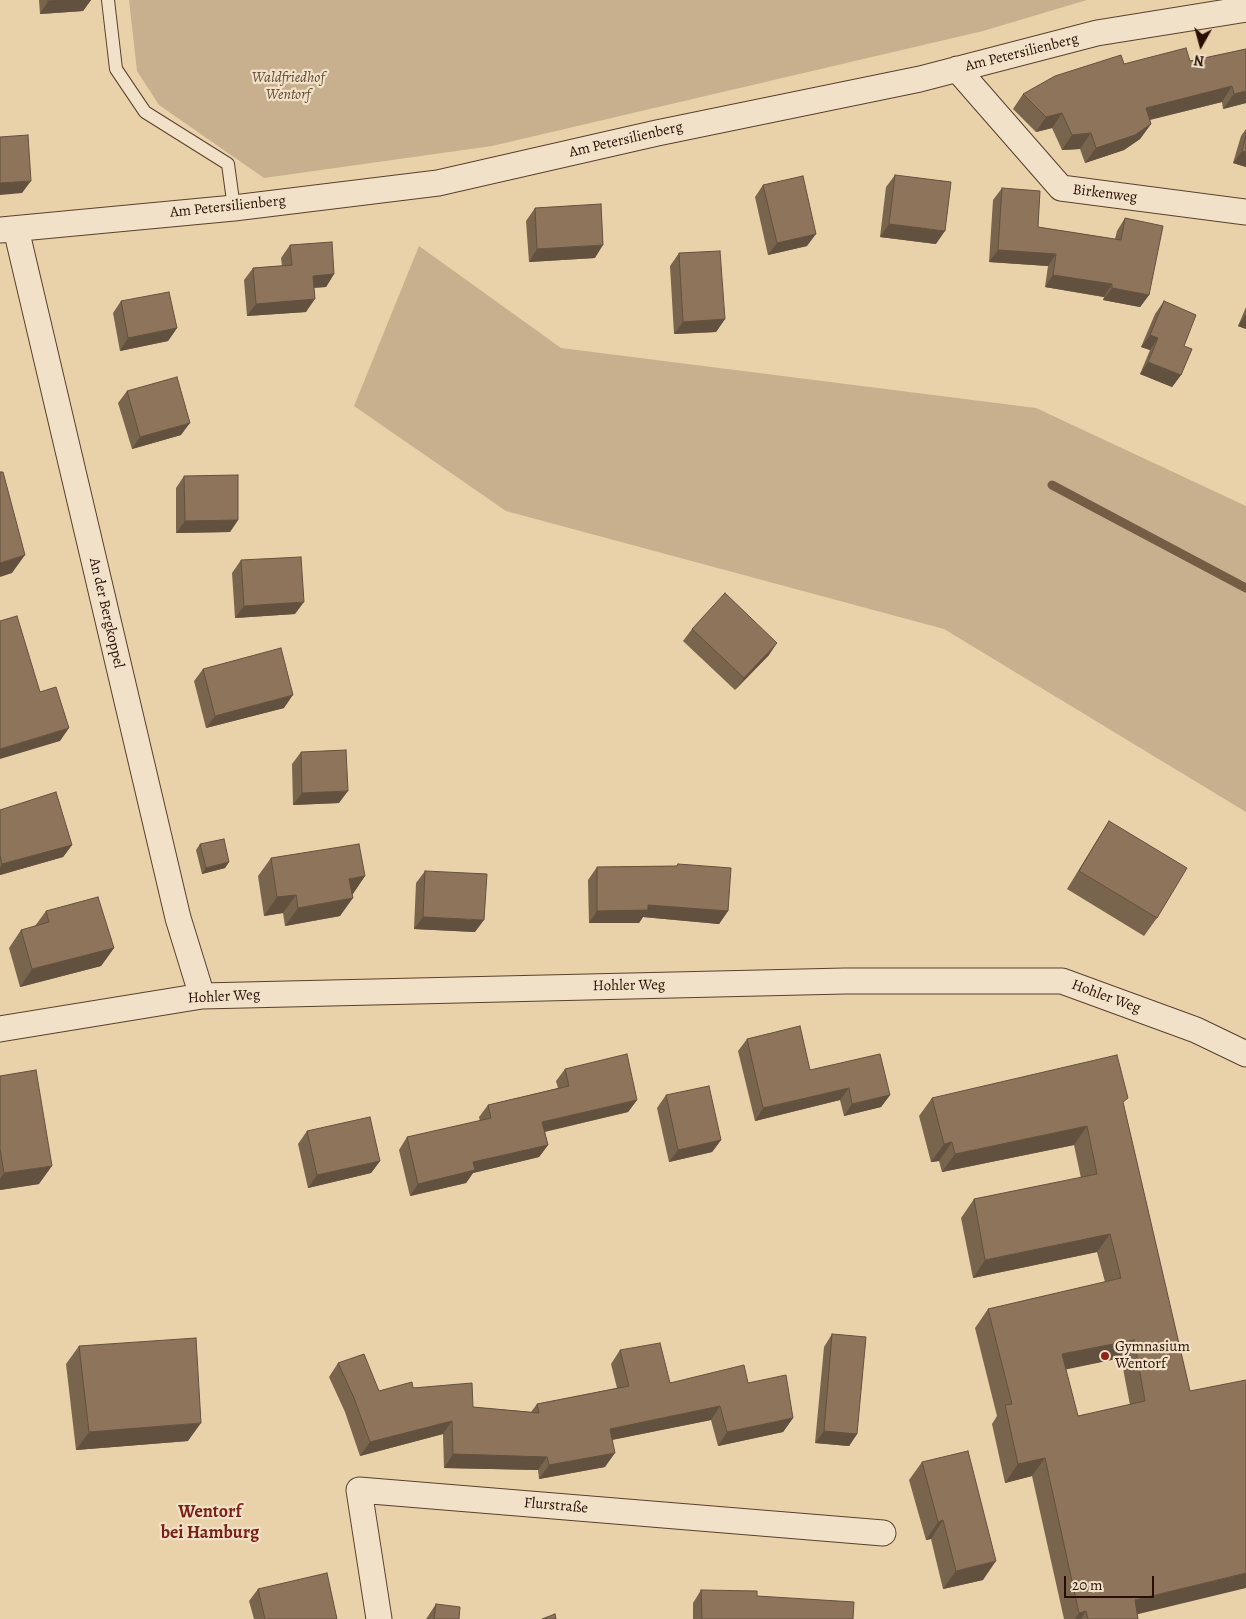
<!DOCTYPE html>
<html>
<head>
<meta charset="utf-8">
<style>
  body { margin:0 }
  #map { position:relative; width:1246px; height:1619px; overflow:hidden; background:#e9d1aa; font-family:Alegreya,serif }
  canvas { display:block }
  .north { position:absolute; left:1176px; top:20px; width:50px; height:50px; -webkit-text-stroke:4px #f1e1c8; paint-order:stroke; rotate:187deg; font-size:14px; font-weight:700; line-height:20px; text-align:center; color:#290f03 }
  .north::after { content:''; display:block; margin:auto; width:18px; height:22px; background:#290f03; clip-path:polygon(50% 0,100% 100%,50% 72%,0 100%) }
  .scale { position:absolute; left:1064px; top:1576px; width:90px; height:22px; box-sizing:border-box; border:2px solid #290f03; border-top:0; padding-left:6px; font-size:15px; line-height:18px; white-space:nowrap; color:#290f03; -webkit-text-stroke:4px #f1e1c8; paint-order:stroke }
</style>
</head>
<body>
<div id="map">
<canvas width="1246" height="1619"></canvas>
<div class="north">N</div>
<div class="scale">20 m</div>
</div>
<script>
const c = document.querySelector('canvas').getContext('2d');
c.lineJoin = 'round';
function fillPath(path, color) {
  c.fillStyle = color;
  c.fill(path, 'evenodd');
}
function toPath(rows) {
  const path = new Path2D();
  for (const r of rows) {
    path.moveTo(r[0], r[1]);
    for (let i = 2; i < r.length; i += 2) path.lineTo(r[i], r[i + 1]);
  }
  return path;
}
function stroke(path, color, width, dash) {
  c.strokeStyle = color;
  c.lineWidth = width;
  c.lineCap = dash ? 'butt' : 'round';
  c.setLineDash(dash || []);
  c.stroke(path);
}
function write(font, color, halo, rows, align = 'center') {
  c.font = font + ' Alegreya,serif';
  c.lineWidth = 4.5;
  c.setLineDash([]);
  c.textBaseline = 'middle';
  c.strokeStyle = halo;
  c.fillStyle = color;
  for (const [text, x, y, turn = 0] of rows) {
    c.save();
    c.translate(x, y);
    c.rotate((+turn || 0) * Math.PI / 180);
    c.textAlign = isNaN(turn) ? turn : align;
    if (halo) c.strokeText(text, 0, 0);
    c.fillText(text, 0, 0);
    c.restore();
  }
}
const green = toPath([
  [129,0,1087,0,983,31,492,146,264,178,159,105,137,71],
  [419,246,561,348,1036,408,1246,506,1246,812,944,629,506,511,354,406]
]);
const stream = toPath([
  [1052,485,1246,588]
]);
const lane = toPath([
  [108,0,116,69,145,112,228,164,234,208]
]);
const street = toPath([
  [957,69,1061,188,1246,212],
  [16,229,178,918,202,996],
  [0,230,234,208,438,183,657,133,920,79,1097,33,1246,9],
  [0,1029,202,996,845,981,1062,981,1196,1030,1246,1054],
  [379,1619,359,1490,883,1533]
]);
const wall = toPath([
  [39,0,91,0,83,11,40,14],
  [1246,49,1246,103,1223,109,1222,102,1150,120,1151,124,1140,139,1124,150,1085,163,1080,149,1062,150,1052,128,1036,132,1013,109,1023,94,1124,64,1190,61],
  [1246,129,1246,167,1233,163,1241,136],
  [895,175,936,244,880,237,886,187],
  [763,185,807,246,768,255,755,197],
  [1002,188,1038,227,1115,239,1117,231,1125,218,1149,295,1140,307,1103,300,1104,297,1045,287,1048,266,989,262,993,200],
  [535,208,595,258,529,262,526,221],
  [290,245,334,274,326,287,314,288,306,312,247,316,244,280,253,268,282,266,281,258],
  [679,253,725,319,716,332,674,334,670,266],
  [121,301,177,328,168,341,120,351,113,313],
  [1164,301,1184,346,1181,375,1172,387,1140,374,1150,350,1141,347,1155,314],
  [1246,307,1246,329,1238,326],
  [127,391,181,435,132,449,118,403],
  [184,476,238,520,230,532,176,533,176,488],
  [241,560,295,614,235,618,232,573],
  [692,629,769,655,735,690,683,641],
  [203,669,284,708,206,728,194,681],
  [301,752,339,803,293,805,292,764],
  [0,810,72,845,63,857,0,875],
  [1109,821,1157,918,1144,936,1067,889,1097,840],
  [200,844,229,862,225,868,202,874,196,850],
  [271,858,365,876,352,894,340,916,285,926,283,913,264,916,258,876],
  [678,864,728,911,719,924,643,917,639,923,589,923,588,880,597,867,676,866],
  [425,871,475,932,414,929,416,883],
  [46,911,114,948,101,966,20,987,9,948,21,930,35,926],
  [747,1039,810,1070,890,1095,881,1107,844,1116,840,1100,755,1121,738,1051],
  [565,1069,637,1100,628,1112,545,1132,548,1145,539,1157,473,1173,466,1183,410,1196,399,1150,407,1137,480,1121,479,1117,488,1105,558,1088,556,1081],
  [0,1076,39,1184,0,1190],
  [666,1095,721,1140,712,1152,669,1162,657,1108],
  [932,1098,1123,1104,1190,1391,1137,1614,1138,1619,1064,1619,1032,1476,1005,1483,992,1424,997,1416,975,1328,988,1309,1105,1282,1097,1252,973,1278,961,1218,974,1199,1081,1178,1074,1145,942,1172,939,1161,931,1162,919,1116],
  [1121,1358,1130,1405,1078,1416,1065,1369],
  [307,1131,380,1161,371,1173,308,1188,298,1144],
  [832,1334,857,1434,849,1446,815,1443,824,1347],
  [79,1346,188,1441,76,1450,66,1364],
  [620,1350,670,1383,748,1383,793,1418,783,1432,718,1446,711,1420,612,1440,605,1467,539,1479,538,1470,444,1468,443,1434,360,1456,345,1412,329,1377,338,1363,379,1391,413,1388,473,1407,531,1412,537,1404,617,1388,611,1364],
  [922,1462,983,1580,943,1589,931,1539,926,1540,909,1480],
  [258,1589,337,1619,254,1619,249,1601],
  [701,1590,757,1596,853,1619,693,1619,693,1603],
  [436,1604,459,1619,426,1619]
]);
const shadedWall = toPath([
  [68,0,91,0,83,11,40,14,48,1],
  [1232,86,1222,102,1136,123,1146,108],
  [1246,91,1246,103,1223,109,1234,94],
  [1062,113,1052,128,1036,132,1046,117],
  [1151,124,1140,139,1124,150,1085,163,1096,148],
  [1091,133,1080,149,1062,150,1072,135],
  [1242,151,1246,152,1246,167,1233,163],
  [31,181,22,193,0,195,0,183],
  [889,224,945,231,936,244,880,237],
  [816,234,807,246,768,255,777,243],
  [603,245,595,258,529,262,537,249],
  [998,250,1056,254,1048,266,989,262],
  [334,274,326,287,304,288,313,276],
  [1053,275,1112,284,1104,297,1045,287],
  [1112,288,1149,295,1140,307,1103,300],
  [315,299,306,312,247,316,256,304],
  [1246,314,1246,329,1238,326],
  [725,319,716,332,674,334,683,322],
  [177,328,168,341,120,351,128,338],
  [1150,335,1158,338,1150,350,1141,347],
  [1148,362,1181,375,1172,387,1140,374],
  [190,423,181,435,132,449,140,437],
  [238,520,230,532,176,533,185,521],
  [25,555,12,573,0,577,0,563],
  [304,602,295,614,235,618,244,606],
  [777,643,769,655,735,690,744,678],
  [293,695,284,708,206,728,215,716],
  [69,728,60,741,0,759,0,749],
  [348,791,339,803,293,805,302,793],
  [72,845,63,857,0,875,0,868,2,864],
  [229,862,225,868,202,874,206,868],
  [365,876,353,894,336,897,349,879],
  [296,895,283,913,264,916,277,897],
  [353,898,340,916,285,926,298,908],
  [648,905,728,911,719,924,643,917,639,923,589,923,597,911],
  [423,917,484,920,475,932,414,929],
  [114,948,101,966,20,987,32,969],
  [849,1088,840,1100,755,1121,763,1108],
  [890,1095,881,1107,844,1116,852,1104],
  [637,1100,628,1112,534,1134,542,1122],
  [1087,1126,1074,1145,942,1172,955,1154],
  [721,1140,712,1152,669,1162,678,1150],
  [952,1142,939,1161,931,1162,944,1144],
  [548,1145,539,1157,473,1173,466,1183,410,1196,418,1184,473,1162],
  [380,1161,371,1173,308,1188,317,1175],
  [52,1166,39,1184,0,1190,0,1179,4,1173],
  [1110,1234,1097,1252,973,1278,985,1260],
  [1134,1340,1121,1358,1049,1373,1062,1354],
  [720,1406,711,1420,601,1442,610,1429],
  [793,1418,783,1432,718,1446,727,1432],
  [452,1421,443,1434,360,1456,370,1442],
  [201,1423,188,1441,76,1450,89,1432],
  [824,1431,857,1434,849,1446,815,1443],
  [615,1453,605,1467,539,1479,549,1465],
  [453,1454,547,1457,538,1470,444,1468],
  [1045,1458,1032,1476,1005,1483,1018,1464],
  [943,1520,931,1539,926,1540,938,1522],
  [996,1561,983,1580,943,1589,956,1571],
  [1246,1573,1246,1588,1122,1618,1135,1600],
  [1086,1611,1081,1619,1075,1619,1079,1613]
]);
const building = toPath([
  [48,0,68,0,48,1,48,0],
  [1186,48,1190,61,1246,49,1246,91,1234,94,1232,86,1146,108,1151,124,1135,135,1096,148,1091,133,1072,135,1062,113,1046,117,1023,94,1055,76,1121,55,1124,64,1186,48],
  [28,135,31,181,0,183,0,137,28,135],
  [1246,136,1246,152,1242,151,1246,136],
  [895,175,951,182,945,231,889,224,895,175],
  [803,176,816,234,777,243,763,185,803,176],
  [1002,188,1040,191,1038,227,1121,240,1125,218,1163,226,1149,295,1112,288,1112,284,1053,275,1056,254,998,250,1002,188],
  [601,204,603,245,537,249,535,208,601,204],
  [332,242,334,274,313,276,315,299,256,304,253,268,292,265,290,245,332,242],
  [720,251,725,319,683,322,679,253,720,251],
  [169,292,177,328,128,338,121,301,169,292],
  [1164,301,1196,315,1184,346,1192,349,1181,375,1148,362,1158,338,1150,335,1164,301],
  [177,377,190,423,140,437,127,391,177,377],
  [0,472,3,472,25,555,0,563,0,472],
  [238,475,238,520,185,521,184,476,238,475],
  [301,557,304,602,244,606,241,560,301,557],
  [725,593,777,643,744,678,692,629,725,593],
  [17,616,40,692,56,687,69,728,0,749,0,621,17,616],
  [281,648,293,695,215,716,203,669,281,648],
  [346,750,348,791,302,793,301,752,346,750],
  [56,792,72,845,2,864,0,855,0,810,56,792],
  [1109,821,1187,868,1157,918,1079,871,1109,821],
  [224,839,229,862,206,868,200,844,224,839],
  [359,844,365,876,349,879,353,898,298,908,296,895,277,897,271,858,359,844],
  [678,864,731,868,728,911,648,905,648,910,597,911,597,867,677,866,678,864],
  [425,871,487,874,484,920,423,917,425,871],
  [98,897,114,948,32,969,21,930,49,922,46,911,98,897],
  [800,1026,810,1070,880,1054,890,1095,852,1104,849,1088,763,1108,747,1039,800,1026],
  [627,1054,637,1100,542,1122,548,1145,473,1162,475,1170,418,1184,407,1137,491,1118,488,1105,569,1086,565,1069,627,1054],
  [1117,1055,1128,1098,1123,1102,1190,1391,1246,1380,1246,1573,1135,1600,1138,1619,1088,1619,1086,1611,1079,1613,1045,1458,1018,1464,1005,1405,1012,1404,988,1309,1121,1278,1110,1234,985,1260,974,1199,1097,1174,1087,1126,955,1154,952,1142,944,1144,932,1098,1117,1055],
  [1134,1340,1145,1401,1078,1416,1062,1354,1134,1340],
  [36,1070,52,1166,4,1173,0,1149,0,1076,36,1070],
  [709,1086,721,1140,678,1150,666,1095,709,1086],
  [370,1117,380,1161,317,1175,307,1131,370,1117],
  [832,1334,866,1337,857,1434,824,1431,832,1334],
  [196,1338,201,1423,89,1432,79,1346,196,1338],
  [660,1343,670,1383,744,1365,748,1383,786,1375,793,1418,727,1432,720,1406,610,1429,615,1453,549,1465,547,1457,453,1454,452,1421,370,1442,354,1398,338,1363,364,1354,379,1391,412,1382,413,1388,472,1383,473,1407,539,1413,537,1404,629,1386,620,1350,660,1343],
  [968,1451,996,1561,956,1571,943,1520,938,1522,922,1462,968,1451],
  [327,1573,337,1619,265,1619,258,1589,327,1573],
  [701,1590,757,1591,757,1596,854,1602,853,1619,702,1619,701,1590],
  [436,1604,460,1607,459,1619,434,1619,436,1604],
  [555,1614,556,1619,542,1619,555,1614]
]);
const markers = [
  [1105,1356,5,"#8f2418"]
];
const streetNames = [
  ["Am Petersilienberg",1022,53,-14],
  ["Am Petersilienberg",626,140,-13],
  ["Birkenweg",1105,194,7],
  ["Am Petersilienberg",228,207,-6],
  ["An der Bergkoppel",106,613,77],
  ["Hohler Weg",629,986,-1],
  ["Hohler Weg",224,997,-3],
  ["Hohler Weg",1106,997,20],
  ["Flurstraße",556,1506,5]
];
const parkNames = [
  ["Waldfriedhof",288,78],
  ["Wentorf",288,95]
];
const poiNames = [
  ["Gymnasium",1115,1347],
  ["Wentorf",1115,1364]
];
const quarterNames = [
  ["Wentorf",210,1513],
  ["bei Hamburg",210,1534]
];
fillPath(green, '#c8b08e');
stroke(stream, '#755c45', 9);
stroke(lane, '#59402d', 14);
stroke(street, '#59402d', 27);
stroke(lane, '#f1e1c8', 12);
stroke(street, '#f1e1c8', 25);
fillPath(wall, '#79644d');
fillPath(shadedWall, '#63513f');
fillPath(building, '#8d745a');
stroke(building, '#63513f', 1);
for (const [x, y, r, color] of markers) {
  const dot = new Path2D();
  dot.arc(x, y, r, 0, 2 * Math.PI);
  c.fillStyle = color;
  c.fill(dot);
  stroke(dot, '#f1e1c8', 2);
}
write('15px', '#290f03', '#f1e1c8', streetNames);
write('italic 15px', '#614734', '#f1e1c8', parkNames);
write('15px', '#290f03', '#f1e1c8', poiNames, 'left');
write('bold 18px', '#7a1f14', '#f1e1c8', quarterNames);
</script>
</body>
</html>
